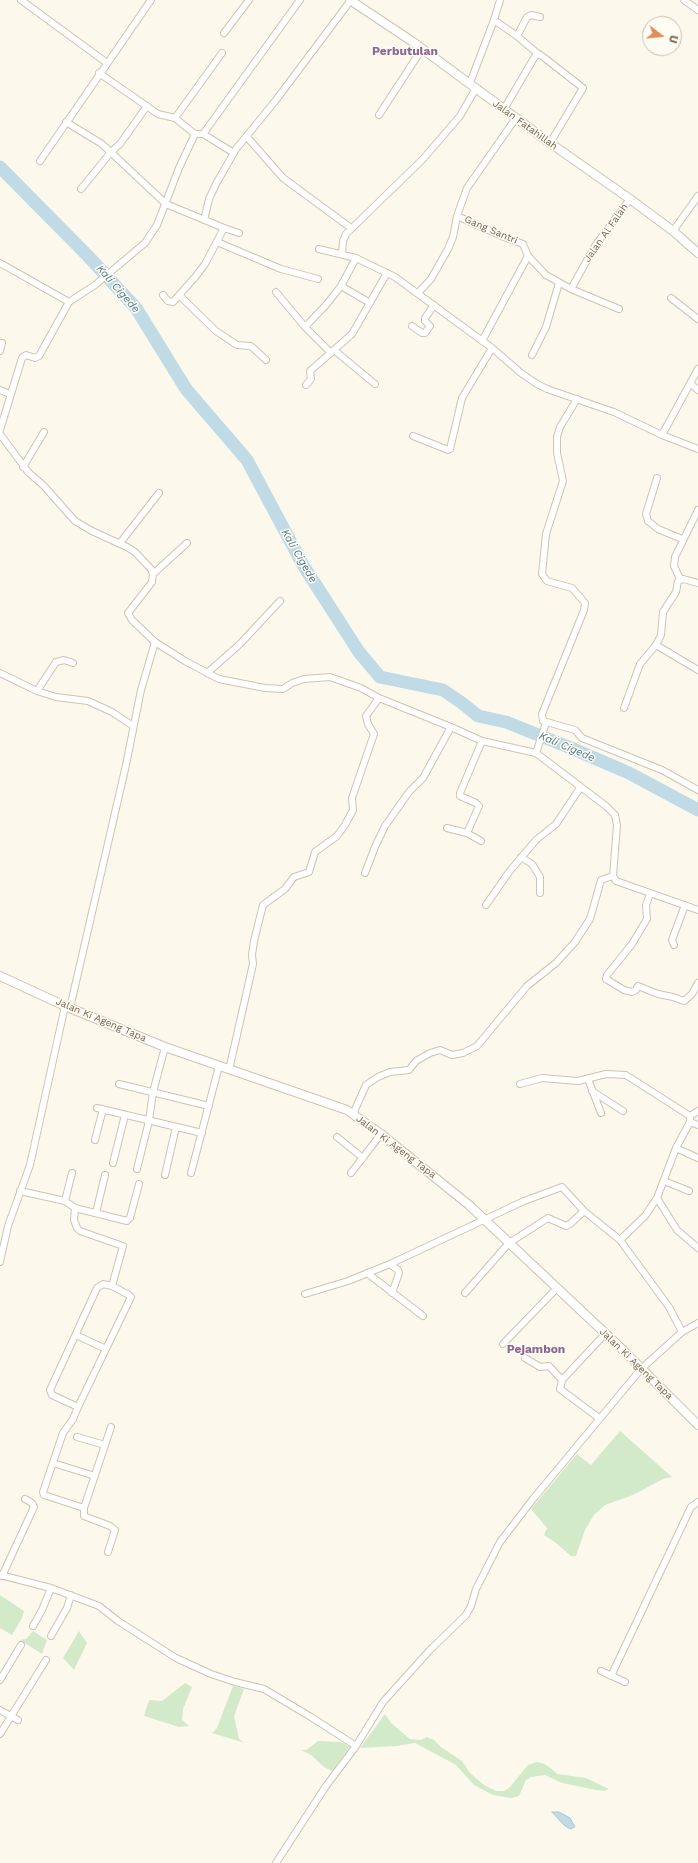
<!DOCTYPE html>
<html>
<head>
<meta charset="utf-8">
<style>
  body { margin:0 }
  #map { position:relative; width:698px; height:1863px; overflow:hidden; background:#fcf9ec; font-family:"Work Sans",sans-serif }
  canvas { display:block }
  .north { position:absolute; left:642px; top:16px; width:40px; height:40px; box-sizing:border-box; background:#fefcf3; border:1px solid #c8bfb1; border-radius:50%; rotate:106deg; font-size:11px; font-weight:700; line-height:16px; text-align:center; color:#78644f }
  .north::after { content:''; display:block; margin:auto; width:14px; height:18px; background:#e18d57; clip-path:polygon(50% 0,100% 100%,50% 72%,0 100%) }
</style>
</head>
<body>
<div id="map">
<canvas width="698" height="1863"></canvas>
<div class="north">U</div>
</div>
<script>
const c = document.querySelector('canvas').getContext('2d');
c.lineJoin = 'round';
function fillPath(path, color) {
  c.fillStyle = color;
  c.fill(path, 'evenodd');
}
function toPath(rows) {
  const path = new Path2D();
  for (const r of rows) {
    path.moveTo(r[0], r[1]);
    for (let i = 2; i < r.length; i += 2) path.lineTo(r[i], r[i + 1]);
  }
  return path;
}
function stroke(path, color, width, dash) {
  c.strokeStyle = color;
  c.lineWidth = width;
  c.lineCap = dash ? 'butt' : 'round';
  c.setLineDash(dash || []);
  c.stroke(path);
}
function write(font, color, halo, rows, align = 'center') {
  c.font = font + ' "Work Sans",sans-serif';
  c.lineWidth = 3;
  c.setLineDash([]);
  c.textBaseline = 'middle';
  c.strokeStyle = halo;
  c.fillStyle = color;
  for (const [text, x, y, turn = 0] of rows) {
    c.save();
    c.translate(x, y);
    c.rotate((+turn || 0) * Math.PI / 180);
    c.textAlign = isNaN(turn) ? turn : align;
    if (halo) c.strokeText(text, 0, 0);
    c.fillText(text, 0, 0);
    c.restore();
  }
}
const green = toPath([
  [620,1431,672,1477,663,1479,633,1495,605,1505,594,1515,585,1530,576,1556,571,1556,556,1543,544,1535,547,1528,531,1509,577,1454,591,1465],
  [0,1595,24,1611,22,1618,12,1635,0,1628],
  [33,1631,47,1640,42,1654,20,1640,26,1639],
  [79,1631,87,1643,74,1670,63,1658],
  [185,1683,192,1687,183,1709,182,1720,189,1726,179,1727,144,1716,149,1700,162,1701],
  [233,1686,244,1689,234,1716,239,1739,245,1743,212,1733,217,1728],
  [385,1714,391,1723,410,1739,421,1740,427,1737,434,1740,441,1747,462,1761,470,1773,484,1785,496,1791,504,1791,510,1787,528,1765,537,1762,545,1764,558,1774,586,1778,609,1789,605,1791,596,1790,562,1783,545,1775,531,1777,526,1780,519,1796,511,1798,493,1795,474,1785,456,1765,415,1743,396,1746,360,1748],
  [318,1741,341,1742,350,1747,332,1771,324,1767,311,1755,301,1750,306,1750]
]);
const water = toPath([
  [552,1812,559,1812,570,1818,575,1827,570,1829,564,1825,552,1812]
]);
const river = toPath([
  [0,167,87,255,136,308,186,389,247,460,303,565,359,652,380,677,443,690,462,703,478,716,506,722,571,748,629,773,698,810]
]);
const minor = toPath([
  [21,0,107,63],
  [684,0,698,10],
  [494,20,517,36,527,17,531,15,540,17],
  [224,33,249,0],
  [517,36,537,53],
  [99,73,158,114,175,118,191,131,195,134,203,134,300,0],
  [470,83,494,20,500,0],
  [504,109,537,53,542,56,583,88,550,143],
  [379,115,422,49],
  [175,118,222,53],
  [66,122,102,144,166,204,224,228,205,264,196,276,173,302,168,301,163,295],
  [203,134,234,153],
  [247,137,283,178,351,228],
  [40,161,151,0],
  [81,189,111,152,120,144,147,106],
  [457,216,504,237,523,244,528,256,546,275,571,289,619,309],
  [204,220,209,199,216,184,236,149,276,100,351,0],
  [224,228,239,233],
  [673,231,698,196],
  [217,242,281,269,318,279],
  [319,249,356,258,395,277,492,348,521,373,537,384,547,389,614,412,662,435,698,449],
  [342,254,343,241,346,234,423,159,460,116,476,88],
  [0,263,69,302],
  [341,286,370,303],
  [571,289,595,246,630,199],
  [276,292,305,327,331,353],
  [418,293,431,279,448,249,453,237,457,216,467,188,516,118],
  [179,295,216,331,237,345,251,346,266,360],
  [671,298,698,319],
  [412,326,422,333,425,333,430,326,425,321,425,318,434,305],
  [305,327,326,305,341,286,356,258],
  [482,341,528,256],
  [334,350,375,384],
  [0,351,2,343],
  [532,355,546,327,559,283],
  [691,384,698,390],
  [306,385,311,379,310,371,352,334,387,273],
  [0,390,10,394],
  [577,399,560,427,557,437,557,453,563,481,546,534,542,574,547,581,572,588,585,603,584,610,542,714,543,721,575,730,582,738,662,770,698,790],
  [0,430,22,358,26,355,35,358,39,356,69,302,95,285,145,243,157,225,179,168,195,134],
  [0,434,28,472,44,486,75,521,92,531,127,547,135,552,151,569,153,574,152,582,128,613,132,620,155,642,185,661,219,679,265,688,283,689,292,683,304,679,330,677,361,688,379,698,451,727,482,741,536,753,606,806,615,815,617,825,613,876,616,881,698,910],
  [662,435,698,369],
  [413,436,448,450,450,449,462,398,492,348],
  [23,467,44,432],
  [657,478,646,514,648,521,658,529,682,539],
  [120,543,159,493],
  [153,574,187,543],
  [680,579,674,566,675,557,698,510],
  [656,645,698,670],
  [0,673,37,691,56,697,88,701,112,712,133,726],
  [207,673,240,644,280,601],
  [37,691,56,662,64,660,73,663],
  [624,708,640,664,656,645,661,635,663,612,676,592,678,581,683,579,698,583],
  [536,753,546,723],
  [447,828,467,833,481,841],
  [467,833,479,806,476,803,460,796,460,793,482,741],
  [521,857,532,864,540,877,540,893],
  [365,873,375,847,385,826,409,792,423,778,451,727],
  [650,894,646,905,647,919,632,944,607,975,606,979,624,990,632,992,636,990,638,986,658,994,673,997,684,1001,692,994,698,983],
  [486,905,509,872,536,840,556,824,580,788],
  [674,945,672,940,685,905],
  [70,1008,126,765,141,690,155,642],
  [229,1070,253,964,252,955,254,941,263,905,285,889,294,877,309,872,315,852,337,836,345,825,353,810,352,798,374,734,368,724,366,716,379,698],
  [588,1079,601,1113],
  [119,1084,209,1106],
  [520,1084,542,1078,578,1081,606,1074,626,1075,690,1116,690,1122,676,1148,657,1198,645,1216,620,1240,669,1307,682,1332],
  [592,1091,623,1111],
  [97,1108,202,1133],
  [353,1114,366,1085,378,1077,390,1072,409,1070,416,1061,430,1053,440,1050,452,1055,463,1053,477,1046,527,986,556,963,575,942,590,919,601,880,613,876],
  [690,1116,698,1111],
  [690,1122,698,1125],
  [337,1137,363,1158],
  [95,1140,103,1109],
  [676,1148,698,1158],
  [113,1163,125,1115],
  [137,1169,149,1121,153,1092,165,1047],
  [191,1173,219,1066],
  [351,1173,381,1134],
  [165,1175,176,1127],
  [664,1181,689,1191],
  [20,1191,65,1201,75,1208,127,1221,130,1218,139,1184],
  [657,1198,677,1230,698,1248],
  [65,1201,72,1173],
  [75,1208,74,1220,77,1228,80,1231,123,1246,112,1286,129,1295,131,1297,78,1407],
  [96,1213,105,1175],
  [0,1262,8,1226,30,1165,65,1006],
  [390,1264,398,1270,399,1273,392,1293],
  [367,1273,423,1316],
  [465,1293,509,1243,548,1218,566,1226,570,1224,584,1211],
  [305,1294,348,1281,390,1264,524,1201,562,1187,584,1211,620,1240],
  [76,1335,106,1349],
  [503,1344,557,1288],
  [525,1358,540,1367,549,1366,562,1380],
  [599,1418,560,1389,562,1380,605,1334],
  [111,1427,84,1508,44,1495,43,1492,63,1433,73,1419,78,1407,52,1395,50,1390,97,1288,103,1284,112,1286],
  [77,1437,105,1445],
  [53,1463,95,1476],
  [84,1508,84,1516,110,1526,115,1530,108,1552],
  [0,1575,51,1588,99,1606,118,1621,176,1658,211,1674,235,1682,264,1689,311,1717,356,1746],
  [2,1576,34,1507,32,1503,25,1499],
  [33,1626,42,1610,51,1588],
  [51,1636,67,1608,71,1595],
  [601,1671,625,1682],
  [611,1676,691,1507,698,1502],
  [0,1680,21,1645],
  [0,1710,18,1720],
  [0,1734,46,1660],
  [276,1863,326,1786,356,1746,383,1702,430,1650,466,1615,471,1606,476,1589,500,1542,533,1499,641,1369,682,1332,698,1323]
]);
const tertiary = toPath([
  [350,0,413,42,550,143,630,199,673,231,698,253],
  [0,976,65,1006,165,1047,347,1110,381,1134,469,1205,625,1352,698,1425]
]);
const streetNames = [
  ["Jalan Fatahillah",525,125,36],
  ["Gang Santri",491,230,23],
  ["Jalan Al Falah",606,233,-55],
  ["Jalan Ki Ageng Tapa",101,1020,23],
  ["Jalan Ki Ageng Tapa",396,1147,37],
  ["Jalan Ki Ageng Tapa",636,1364,44]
];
const waterNames = [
  ["Kali Cigede",118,289,49],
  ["Kali Cigede",299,556,60],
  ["Kali Cigede",567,747,23]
];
const quarterNames = [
  ["Perbutulan",405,51],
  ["Pejambon",536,1349]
];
fillPath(green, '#d2eaca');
fillPath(water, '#c0dae6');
stroke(water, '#a7c8d8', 1);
stroke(river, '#c0dae6', 13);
stroke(minor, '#cfc3b1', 8);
stroke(tertiary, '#cfc3b1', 10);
stroke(minor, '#fff', 6);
stroke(tertiary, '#fff', 8);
write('10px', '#78644f', '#fefcf3', streetNames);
write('italic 11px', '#4c7991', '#fefcf3', waterNames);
write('bold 12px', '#8c6793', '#fefcf3', quarterNames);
</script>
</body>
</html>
